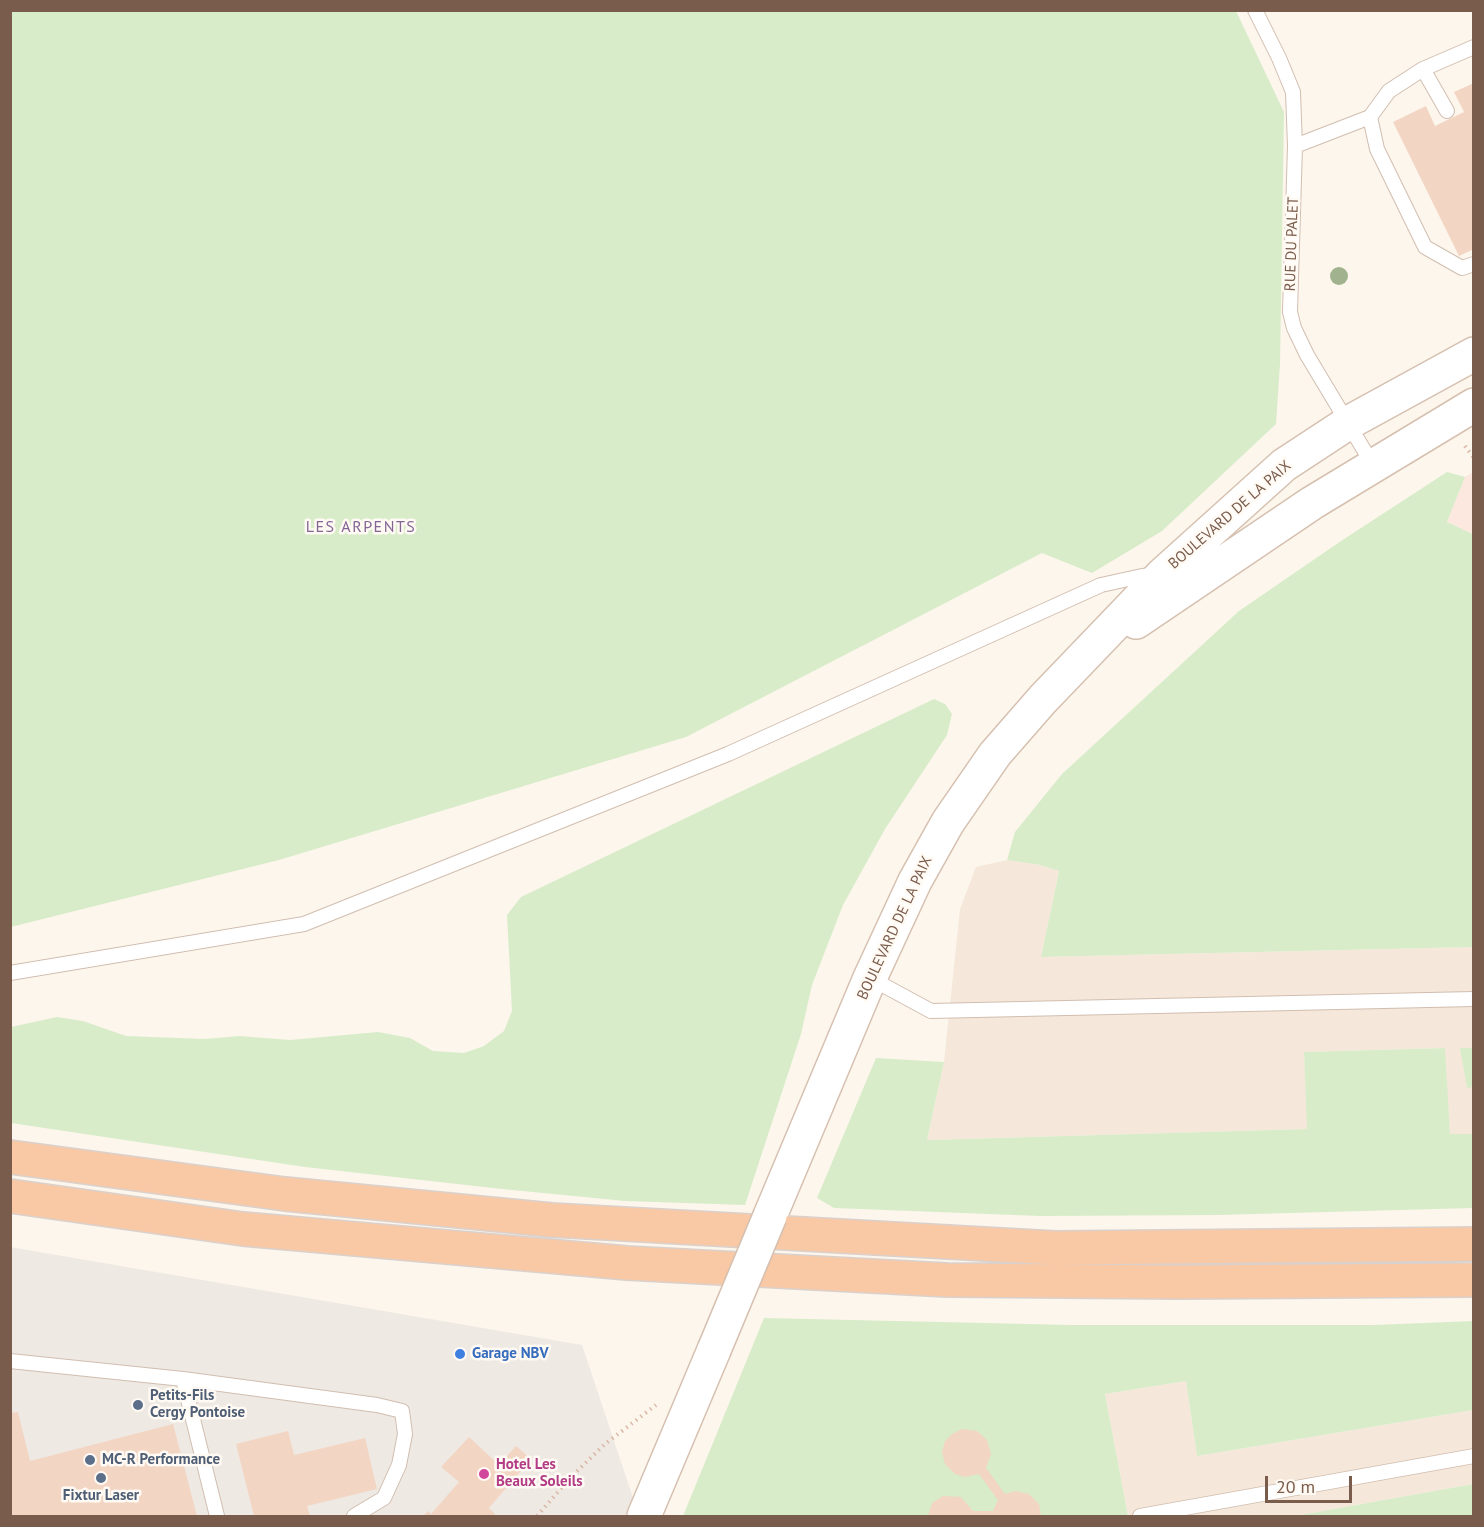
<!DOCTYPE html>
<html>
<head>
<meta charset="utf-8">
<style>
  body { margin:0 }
  #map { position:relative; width:1484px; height:1527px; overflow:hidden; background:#fdf6ec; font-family:"PT Sans",sans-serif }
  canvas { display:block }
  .frame { position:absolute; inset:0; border:12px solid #7a5c4d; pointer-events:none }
  .scale { position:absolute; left:1265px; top:1476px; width:87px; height:27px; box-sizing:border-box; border:3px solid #7a5c4d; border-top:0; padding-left:8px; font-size:18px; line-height:21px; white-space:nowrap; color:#7a5c4d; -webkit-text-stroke:4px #fffaf3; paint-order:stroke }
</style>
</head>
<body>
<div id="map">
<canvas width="1484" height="1527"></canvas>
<div class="frame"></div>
<div class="scale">20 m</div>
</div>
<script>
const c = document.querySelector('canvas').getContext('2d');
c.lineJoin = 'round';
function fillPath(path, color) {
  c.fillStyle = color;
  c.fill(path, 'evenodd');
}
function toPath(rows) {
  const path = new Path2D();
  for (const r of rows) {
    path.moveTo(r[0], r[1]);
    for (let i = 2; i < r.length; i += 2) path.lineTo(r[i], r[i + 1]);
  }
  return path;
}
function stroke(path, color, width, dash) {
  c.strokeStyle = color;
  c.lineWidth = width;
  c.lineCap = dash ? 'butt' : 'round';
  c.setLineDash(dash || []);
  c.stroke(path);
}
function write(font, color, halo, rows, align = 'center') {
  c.font = font + ' "PT Sans",sans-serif';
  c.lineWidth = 5;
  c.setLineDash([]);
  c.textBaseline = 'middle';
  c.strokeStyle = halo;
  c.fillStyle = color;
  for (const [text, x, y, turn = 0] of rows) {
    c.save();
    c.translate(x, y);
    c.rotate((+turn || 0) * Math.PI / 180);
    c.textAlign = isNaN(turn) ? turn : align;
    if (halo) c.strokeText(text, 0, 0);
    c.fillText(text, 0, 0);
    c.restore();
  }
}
const residential = toPath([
  [1007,860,1040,865,1059,871,1041,957,1473,947,1473,1048,1461,1049,1467,1087,1473,1087,1473,1134,1450,1134,1444,1048,1304,1052,1308,1129,927,1140,944,1062,960,909,976,867],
  [1186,1381,1197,1456,1473,1410,1473,1484,1295,1516,1128,1516,1105,1394]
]);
const commercial = toPath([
  [1473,472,1473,534,1447,522,1465,477]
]);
const industrial = toPath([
  [10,1247,582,1345,639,1516,11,1516]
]);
const green = toPath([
  [10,11,1236,11,1284,112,1280,364,1276,424,1162,531,1092,573,1042,553,686,737,279,860,11,927],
  [1447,472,1465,477,1447,522,1473,534,1473,947,1041,957,1059,871,1040,865,1007,860,1015,832,1062,774,1239,611,1341,541],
  [934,699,945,704,952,714,947,735,885,829,843,905,812,985,801,1034,745,1205,625,1201,502,1189,305,1167,11,1123,11,1027,57,1017,83,1021,126,1036,205,1039,239,1036,290,1040,378,1032,410,1038,433,1051,464,1053,484,1046,504,1031,512,1011,507,915,521,897],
  [1445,1048,1450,1134,1473,1134,1473,1208,1218,1215,1040,1216,834,1208,817,1198,876,1058,944,1062,927,1140,1307,1129,1304,1052],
  [1460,1048,1473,1048,1473,1087,1467,1088],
  [764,1318,1072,1325,1374,1325,1473,1321,1473,1410,1197,1456,1186,1381,1105,1394,1128,1516,683,1516],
  [1473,1484,1473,1516,1295,1516]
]);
const building = toPath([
  [1474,83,1474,249,1459,256,1393,122,1426,106,1435,126,1464,112,1454,92],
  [18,1412,30,1461,173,1424,197,1516,10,1516,10,1413],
  [962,1429,977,1431,987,1440,991,1454,986,1468,1005,1494,1015,1491,1029,1494,1039,1504,1041,1516,928,1516,932,1503,943,1496,961,1497,973,1511,993,1511,998,1500,979,1474,965,1477,955,1474,945,1464,942,1452,945,1441,952,1434],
  [288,1431,294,1455,365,1438,377,1489,307,1506,310,1516,254,1516,236,1444],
  [469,1437,499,1465,516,1446,531,1459,489,1508,495,1514,493,1516,423,1516,428,1511,431,1514,459,1482,441,1467]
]);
const path = toPath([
  [1465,446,1474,458],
  [537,1516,571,1477,605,1444,656,1405]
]);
const service = toPath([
  [1255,10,1279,58,1293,92,1295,146,1290,312,1294,328,1307,355,1373,465],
  [1474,47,1423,69,1389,91,1370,117,1377,149,1425,247,1462,268,1474,264],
  [1423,69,1447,111],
  [1295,146,1370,117],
  [10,973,304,924,728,754,1101,585,1142,576,1155,575],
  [870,978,931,1011,1474,999],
  [10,1361,183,1379,217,1516],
  [183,1379,377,1405,402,1411,405,1434,399,1465,384,1498,354,1516],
  [1140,1516,1474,1456]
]);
const secondary = toPath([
  [1136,622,1312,503,1474,405],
  [770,1216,870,978,915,881,948,822,995,754,1043,699,1163,574,1284,465,1348,423,1474,354],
  [644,1516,714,1350]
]);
const trunk = toPath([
  [10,1157,285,1194,552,1220,1056,1248,1474,1244],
  [10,1196,243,1229,627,1263,947,1280,1178,1282,1474,1280]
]);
const secondaryBridge = toPath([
  [714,1350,770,1216]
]);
const trees = [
  [1339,276]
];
const markers = [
  [460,1354,6,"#3f7fe0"],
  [138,1405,6,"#5c6f8a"],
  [90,1460,6,"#5c6f8a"],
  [484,1474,6,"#d1479c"],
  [101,1478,6,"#5c6f8a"]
];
const streetNames = [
  ["RUE DU PALET",1292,244,-88],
  ["BOULEVARD DE LA PAIX",1230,515,-41],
  ["BOULEVARD DE LA PAIX",895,928,-65]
];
const shopNames = [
  ["Garage NBV",472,1354]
];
const serviceNames = [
  ["Petits-Fils",150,1396],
  ["Cergy Pontoise",150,1413],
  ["MC-R Performance",102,1460],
  ["Fixtur Laser",101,1496,"center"]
];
const hotelNames = [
  ["Hotel Les",496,1465],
  ["Beaux Soleils",496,1482]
];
const neighbourhoodNames = [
  ["LES ARPENTS",361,527]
];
fillPath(residential, '#f5e8da');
fillPath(commercial, '#fde8e0');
fillPath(industrial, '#efe9e4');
fillPath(green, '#d8ecc9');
fillPath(building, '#f3d5c3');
stroke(service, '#d1beb0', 16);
stroke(secondary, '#d6c0b0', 36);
stroke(trunk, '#dad1cd', 36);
stroke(path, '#d9b8a5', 4, [1.5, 4.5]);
stroke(service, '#fff', 14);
stroke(secondary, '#fff', 33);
stroke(trunk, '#f9c8a4', 33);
stroke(secondaryBridge, '#d6c0b0', 36, []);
stroke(secondaryBridge, '#fff', 33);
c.fillStyle = '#a0b28e';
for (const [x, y] of trees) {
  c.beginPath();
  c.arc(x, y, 9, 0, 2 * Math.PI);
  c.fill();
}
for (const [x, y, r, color] of markers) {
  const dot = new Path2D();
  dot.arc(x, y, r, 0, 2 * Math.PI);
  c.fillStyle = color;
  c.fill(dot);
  stroke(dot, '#fffaf3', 2);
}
write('15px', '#7a5c4d', '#fffaf3', streetNames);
write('bold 15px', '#366cbe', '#fffaf3', shopNames, 'left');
write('bold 15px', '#4e5e75', '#fffaf3', serviceNames, 'left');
write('bold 15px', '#b23c85', '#fffaf3', hotelNames, 'left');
c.letterSpacing = '1.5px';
write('16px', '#846695', '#fffaf3', neighbourhoodNames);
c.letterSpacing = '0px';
</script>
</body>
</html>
